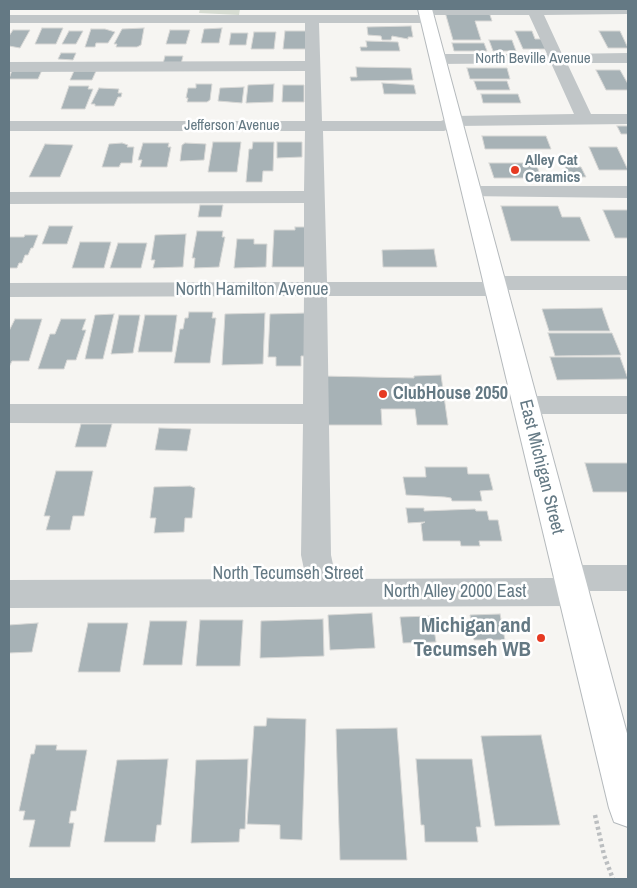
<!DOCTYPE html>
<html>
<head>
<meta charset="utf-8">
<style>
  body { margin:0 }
  #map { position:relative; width:637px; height:888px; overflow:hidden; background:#f6f5f2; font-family:"Archivo Narrow",sans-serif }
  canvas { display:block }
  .frame { position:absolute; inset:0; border:10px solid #647984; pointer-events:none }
</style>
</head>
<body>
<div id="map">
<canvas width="637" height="888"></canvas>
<div class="frame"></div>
</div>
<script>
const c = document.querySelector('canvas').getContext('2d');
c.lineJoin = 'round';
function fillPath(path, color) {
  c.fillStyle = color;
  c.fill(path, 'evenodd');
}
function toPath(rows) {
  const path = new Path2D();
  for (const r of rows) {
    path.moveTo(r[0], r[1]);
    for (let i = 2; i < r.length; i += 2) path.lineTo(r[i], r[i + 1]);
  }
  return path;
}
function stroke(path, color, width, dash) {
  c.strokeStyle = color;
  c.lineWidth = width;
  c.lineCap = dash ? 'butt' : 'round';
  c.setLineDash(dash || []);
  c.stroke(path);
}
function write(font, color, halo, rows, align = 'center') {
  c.font = font + ' "Archivo Narrow",sans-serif';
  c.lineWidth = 5;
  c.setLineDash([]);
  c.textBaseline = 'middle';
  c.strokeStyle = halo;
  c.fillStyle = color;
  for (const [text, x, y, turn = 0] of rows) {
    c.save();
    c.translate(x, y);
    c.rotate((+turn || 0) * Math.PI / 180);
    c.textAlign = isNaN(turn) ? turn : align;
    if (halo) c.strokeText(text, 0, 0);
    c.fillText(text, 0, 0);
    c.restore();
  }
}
const green = toPath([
  [200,9,240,9,239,15,199,13]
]);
const building = toPath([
  [445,12,489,12,492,21,475,21,481,40,453,40,445,12],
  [411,26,413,37,408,37,408,39,392,36,391,40,382,40,381,36,368,35,367,27,411,26],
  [42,28,63,28,56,44,35,44,42,28],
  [144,28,141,45,137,47,116,47,117,44,114,44,122,29,144,28],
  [222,28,219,43,201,43,204,29,222,28],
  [91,29,105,29,115,32,108,43,96,43,95,47,85,47,91,29],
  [13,30,30,30,20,48,9,46,9,36,13,30],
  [170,30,190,30,186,44,166,44,170,30],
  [69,31,83,31,76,44,62,44,69,31],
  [285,31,306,31,306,49,283,49,285,31],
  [515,31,532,31,535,39,544,39,548,49,523,49,515,31],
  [599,31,620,31,628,48,608,48,599,31],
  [254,32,276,32,274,49,251,49,254,32],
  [231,33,248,33,246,45,229,45,231,33],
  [489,40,512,40,516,51,493,51,489,40],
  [366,41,398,42,400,51,361,51,360,47,367,47,366,41],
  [452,43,484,43,487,51,454,51,452,43],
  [61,53,76,53,73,60,58,59,61,53],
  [165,56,183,56,181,64,163,64,165,56],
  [356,67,411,68,413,80,351,81,350,77,357,77,356,67],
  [467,68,507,68,510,79,470,79,467,68],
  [12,70,42,70,38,79,9,79,12,70],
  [596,70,620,70,628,84,628,90,606,90,596,70],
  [74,71,96,71,92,80,70,80,74,71],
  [474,81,507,81,510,90,477,90,474,81],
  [382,83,414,85,416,94,384,94,382,83],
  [196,84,212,84,210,100,207,102,187,102,188,98,186,98,188,88,196,88,196,84],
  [274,84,273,102,246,103,248,85,274,84],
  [283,85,304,85,304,102,282,102,283,85],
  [69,86,89,86,88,89,93,89,85,109,61,109,69,86],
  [244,87,242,103,218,101,220,88,244,87],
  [99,88,119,89,118,93,122,93,121,97,118,97,114,106,95,106,95,104,91,104,99,88],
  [481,94,518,94,521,103,483,103,481,94],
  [617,126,628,126,628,134,621,134,617,126],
  [482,136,546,136,551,149,485,149,482,136],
  [213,142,241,142,237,172,208,172,213,142],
  [253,142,274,142,273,171,263,171,262,182,246,182,249,149,252,149,253,142],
  [277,142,302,142,302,157,277,158,277,142],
  [122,143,128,145,127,147,134,147,132,163,121,163,119,167,102,167,109,144,122,143],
  [143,143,169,143,168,147,171,147,167,167,140,167,142,160,138,160,143,143],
  [185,143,206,144,204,160,180,161,182,145,185,143],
  [45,144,73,145,72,148,60,177,29,177,45,144],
  [589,147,617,147,628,170,599,170,589,147],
  [489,163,536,163,541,178,494,178,489,163],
  [565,166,581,167,586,177,569,177,565,166],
  [200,205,223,205,221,217,198,217,200,205],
  [501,206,558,206,562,217,580,217,590,241,511,241,501,206],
  [603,210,628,210,628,238,615,238,603,210],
  [49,226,73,226,67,244,42,244,49,226],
  [295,227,305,227,306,267,272,267,274,230,295,230,295,227],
  [197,231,223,231,222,237,225,237,219,267,194,268,195,258,192,258,197,231],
  [186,234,183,267,153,268,155,260,151,260,155,235,186,234],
  [25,235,38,235,33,248,31,248,28,255,25,255,22,263,19,263,17,268,9,268,9,237,24,237,25,235],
  [237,239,254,239,254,244,267,244,266,267,234,268,237,239],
  [80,242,111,242,104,268,72,268,80,242],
  [118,243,147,243,141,268,110,268,118,243],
  [434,249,437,267,383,267,382,250,434,249],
  [602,308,610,331,549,331,542,309,602,308],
  [189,312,213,312,212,318,216,318,210,363,174,363,180,329,183,329,185,318,188,318,189,312],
  [265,313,263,364,222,365,225,314,265,313],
  [307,313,307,356,301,356,301,366,276,366,276,357,268,357,270,314,307,313],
  [114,314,103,359,85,359,95,315,114,314],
  [119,315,140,315,133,353,111,354,119,315],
  [145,315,177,315,172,352,138,352,145,315],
  [15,319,42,319,29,361,12,361,9,367,9,331,15,319],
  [61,319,86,319,82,330,86,330,76,360,67,360,64,369,38,369,50,334,55,334,61,319],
  [548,333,612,333,621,355,555,356,548,333],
  [550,357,620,357,628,379,557,380,550,357],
  [441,375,448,425,417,425,415,409,381,409,382,425,322,425,321,376,414,378,414,376,441,375],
  [81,424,112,424,106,447,75,447,81,424],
  [159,428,191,429,187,451,155,450,159,428],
  [585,463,628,463,628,492,593,492,585,463],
  [425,467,467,467,468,474,489,474,493,490,480,491,482,501,452,501,451,498,445,497,406,495,403,477,426,477,425,467],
  [56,471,93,471,84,516,73,516,70,530,46,530,50,516,44,516,56,471],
  [190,486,195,488,192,518,185,518,184,532,154,533,156,518,150,518,154,487,190,486],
  [406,508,424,508,424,511,475,509,476,511,487,511,489,520,498,520,502,541,479,541,480,546,461,546,460,541,423,541,421,524,425,522,408,523,406,508],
  [372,613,375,648,330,650,328,615,372,613],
  [500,614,505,640,474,640,470,615,500,614],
  [432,616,436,642,403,643,400,617,432,616],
  [323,619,324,656,260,658,261,621,323,619],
  [200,620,243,620,240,666,196,666,200,620],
  [150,621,187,621,182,665,143,665,150,621],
  [38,623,32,652,9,653,9,625,38,623],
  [88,623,128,623,120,672,78,672,88,623],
  [267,718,306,719,302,840,280,839,280,825,247,824,254,726,266,726,267,718],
  [397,728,407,860,340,860,336,729,397,728],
  [541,735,560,825,495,826,481,736,541,735],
  [36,745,57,745,56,750,87,750,76,811,71,811,69,823,74,823,70,847,29,847,35,820,23,820,25,811,19,811,31,754,34,754,36,745],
  [168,759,161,825,157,825,155,842,104,842,117,760,168,759],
  [248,759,245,829,240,829,239,842,191,843,196,760,248,759],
  [416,759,472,759,481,827,476,827,478,842,425,842,424,825,421,825,416,759]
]);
const path = toPath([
  [595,815,604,855,613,879]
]);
const minor = toPath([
  [419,9,628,9,628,14,544,15,562,54,628,53,628,63,567,63,591,114,628,114,628,124,457,126,444,131,323,131,327,282,483,282,486,278,494,276,628,276,628,290,507,290,504,294,496,296,327,296,331,555,335,574,332,579,553,578,558,568,569,565,628,565,628,591,588,591,583,602,572,606,9,608,9,580,306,579,301,555,303,424,9,423,9,404,303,404,304,296,9,297,9,283,304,282,304,203,9,204,9,192,304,191,305,131,9,131,9,121,305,121,305,71,9,72,9,62,305,61,305,23,9,23,9,15,422,15,418,11,419,9],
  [431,15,529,15,547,54,438,54,430,59,438,64,551,63,574,114,454,116,441,121,322,121,319,23,428,23,435,19,431,15],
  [472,186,628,186,628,198,465,196,462,192,465,188,472,186],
  [525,396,628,396,628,414,525,414,516,412,512,405,516,398,525,396]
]);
const major = toPath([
  [418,9,432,9,628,737,628,827,614,822,609,808,418,9]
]);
const markers = [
  [515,170,5,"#e63a22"],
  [383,394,5,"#e63a22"],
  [541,638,5,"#e63a22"]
];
const farStreetnames = [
  ["North Beville Avenue",533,59],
  ["Jefferson Avenue",232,126]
];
const farPoinames = [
  ["Alley Cat",525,161],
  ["Ceramics",525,178]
];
const streetNames = [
  ["North Hamilton Avenue",252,290],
  ["East Michigan Street",541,467,76],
  ["North Tecumseh Street",288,574],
  ["North Alley 2000 East",455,592]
];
const poiNames = [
  ["ClubHouse 2050",393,394]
];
const nearPoinames = [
  ["Michigan and",531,626],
  ["Tecumseh WB",531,650]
];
fillPath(green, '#d8ddd3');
fillPath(building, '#a7b2b6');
stroke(building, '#d7d7d5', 1);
stroke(major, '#b4b9bc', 2);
stroke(path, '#bbbec0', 4.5, [3, 3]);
fillPath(minor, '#c1c6c8');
fillPath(major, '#fff');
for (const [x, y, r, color] of markers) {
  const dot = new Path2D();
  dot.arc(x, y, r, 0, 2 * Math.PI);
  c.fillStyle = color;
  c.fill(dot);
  stroke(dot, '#fff', 2);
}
write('15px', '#647984', '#fff', farStreetnames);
write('bold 15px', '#647984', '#fff', farPoinames, 'left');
write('18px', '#647984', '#fff', streetNames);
write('bold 18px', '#647984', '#fff', poiNames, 'left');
write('bold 21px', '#647984', '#fff', nearPoinames, 'right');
</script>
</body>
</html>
